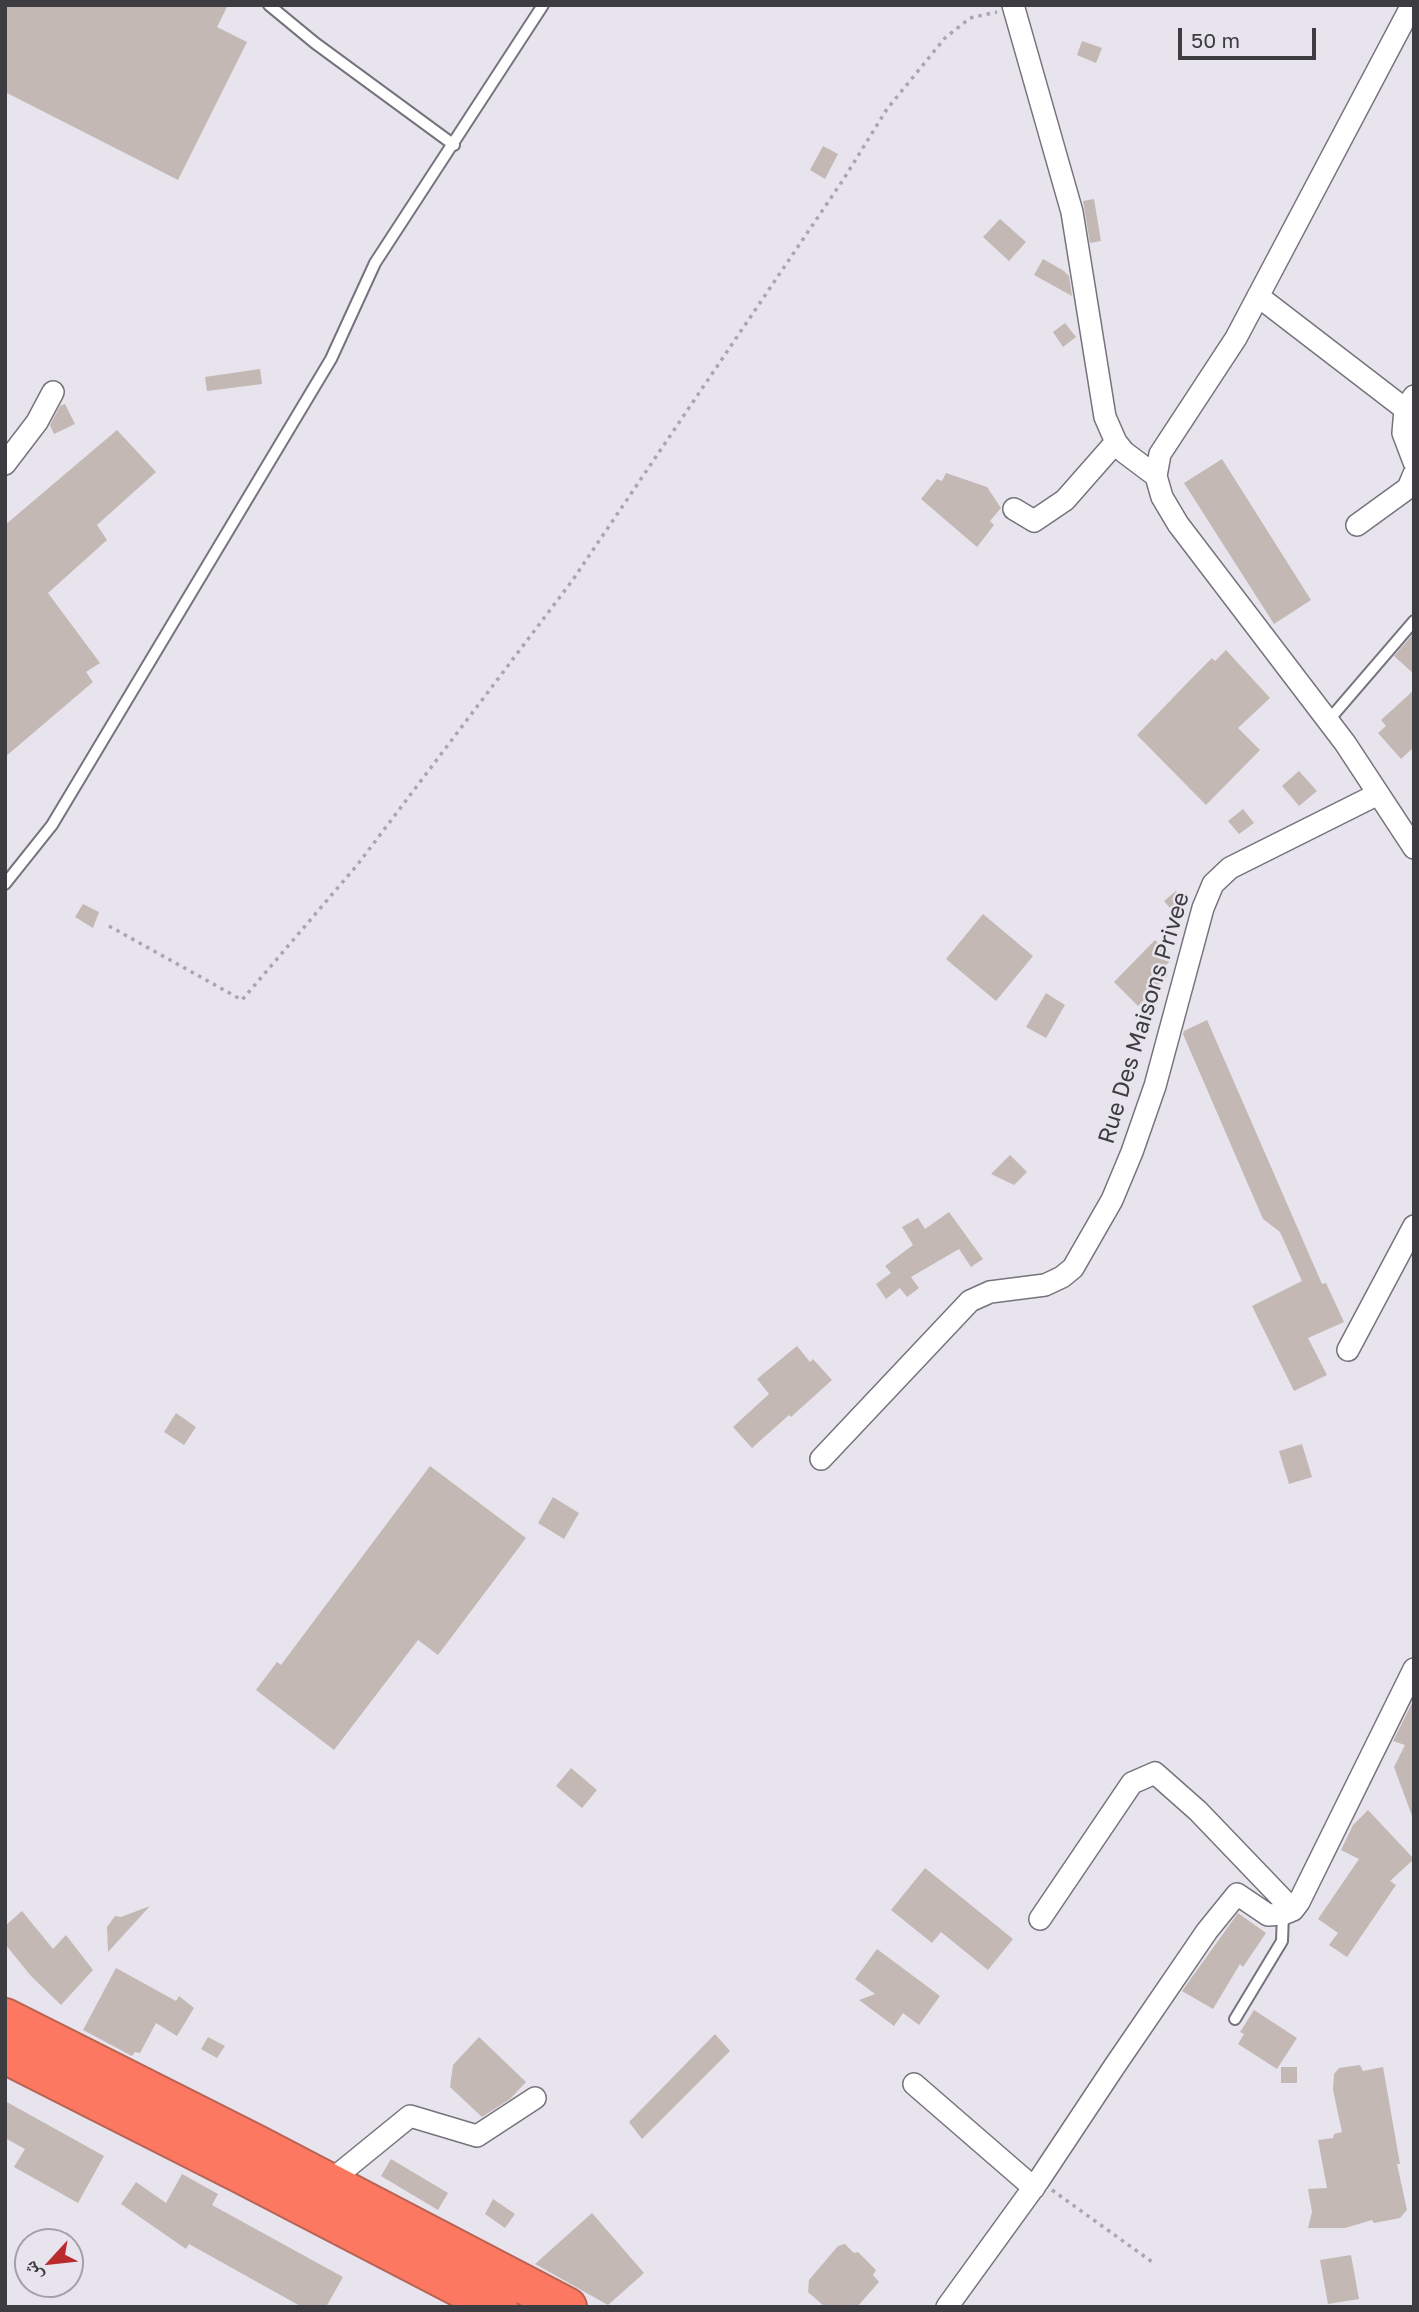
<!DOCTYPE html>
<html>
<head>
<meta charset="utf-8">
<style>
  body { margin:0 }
  #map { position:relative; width:1419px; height:2312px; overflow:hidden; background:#e7e4ee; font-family:"Golos Text","Noto Naskh Arabic",sans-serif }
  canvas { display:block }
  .frame { position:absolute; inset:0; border:7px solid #3d3c40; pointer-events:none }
  .north { position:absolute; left:14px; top:2228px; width:70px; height:70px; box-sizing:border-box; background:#e7e4ee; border:2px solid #a3a1a8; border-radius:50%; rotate:243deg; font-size:19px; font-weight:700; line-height:28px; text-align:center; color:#3d3c40 }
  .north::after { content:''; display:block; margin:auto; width:24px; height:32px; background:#ba2b2d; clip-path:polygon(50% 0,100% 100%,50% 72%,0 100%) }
  .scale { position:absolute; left:1178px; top:28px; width:138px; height:32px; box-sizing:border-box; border:4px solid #3d3c40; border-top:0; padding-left:9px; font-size:21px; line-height:24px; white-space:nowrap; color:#3d3c40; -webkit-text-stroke:5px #e7e4ee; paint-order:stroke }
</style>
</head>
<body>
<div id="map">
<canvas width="1419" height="2312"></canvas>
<div class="frame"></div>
<div class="north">ش</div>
<div class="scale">50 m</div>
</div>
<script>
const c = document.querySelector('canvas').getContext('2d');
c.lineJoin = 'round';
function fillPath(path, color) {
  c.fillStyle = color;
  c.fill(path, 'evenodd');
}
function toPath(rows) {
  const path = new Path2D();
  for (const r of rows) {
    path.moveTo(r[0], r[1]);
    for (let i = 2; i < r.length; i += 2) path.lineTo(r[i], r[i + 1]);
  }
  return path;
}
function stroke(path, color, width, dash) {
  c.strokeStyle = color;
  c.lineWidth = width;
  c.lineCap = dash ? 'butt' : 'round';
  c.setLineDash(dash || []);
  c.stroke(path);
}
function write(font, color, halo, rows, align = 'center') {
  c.font = font + ' "Golos Text",sans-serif';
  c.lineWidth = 5;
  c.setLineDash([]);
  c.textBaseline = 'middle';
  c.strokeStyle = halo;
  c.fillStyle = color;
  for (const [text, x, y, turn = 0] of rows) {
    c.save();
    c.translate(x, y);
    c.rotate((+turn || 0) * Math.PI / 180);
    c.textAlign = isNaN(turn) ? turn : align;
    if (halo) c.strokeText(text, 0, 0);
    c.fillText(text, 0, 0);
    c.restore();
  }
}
const building = toPath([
  [5,5,228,5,217,27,247,42,178,180,5,92],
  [1082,41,1102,48,1096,63,1077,55],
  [823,146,838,154,825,179,810,170],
  [1094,199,1101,241,1090,243,1083,201],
  [1000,219,1026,242,1009,261,983,237],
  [1043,259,1064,271,1069,276,1072,296,1034,275],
  [1065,323,1076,337,1063,347,1053,332],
  [260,369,262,384,207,391,205,377],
  [65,404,75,424,54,434,50,425,60,406],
  [117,430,156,472,97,525,107,540,48,593,100,663,86,672,93,682,5,757,5,525],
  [1222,459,1311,600,1274,624,1184,483],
  [946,473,987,487,1001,508,990,521,994,525,977,547,921,499,937,479,942,481],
  [1414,633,1414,674,1394,656],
  [1226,650,1270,698,1238,728,1260,750,1206,805,1137,735,1195,675,1212,658,1215,661],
  [1414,690,1414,747,1401,759,1378,733,1386,726,1381,720],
  [1299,771,1317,791,1299,806,1282,786],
  [1243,809,1254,823,1239,834,1228,821],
  [1176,891,1187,903,1175,914,1164,901],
  [83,904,99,912,93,928,75,917],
  [983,914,1033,956,996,1001,946,959],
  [1155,940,1173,958,1162,969,1168,975,1138,1006,1114,982],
  [1046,993,1065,1005,1046,1038,1026,1027],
  [1207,1020,1322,1284,1326,1283,1344,1322,1308,1338,1327,1375,1294,1391,1252,1306,1302,1281,1280,1232,1263,1219,1183,1034,1184,1031],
  [1010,1155,1027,1172,1014,1185,991,1174],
  [949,1212,983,1259,971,1267,959,1249,911,1277,919,1288,907,1297,900,1288,886,1299,876,1284,891,1273,885,1266,913,1245,902,1227,918,1218,925,1229],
  [797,1346,810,1362,813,1359,832,1380,791,1417,789,1415,752,1448,733,1427,769,1394,757,1379],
  [176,1413,196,1427,184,1445,164,1432],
  [1302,1444,1312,1477,1289,1484,1279,1451],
  [430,1466,526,1538,438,1655,418,1640,334,1750,256,1690,277,1662,281,1665],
  [553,1497,579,1513,564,1539,538,1523],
  [1414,1699,1414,1816,1412,1816,1394,1767,1405,1745,1393,1741],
  [571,1768,597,1790,582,1808,556,1786],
  [1368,1810,1414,1859,1390,1881,1396,1885,1347,1957,1329,1945,1338,1933,1318,1919,1359,1859,1341,1850,1353,1825],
  [925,1868,1013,1939,988,1970,941,1932,932,1943,891,1910],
  [150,1906,108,1952,107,1927,115,1916,121,1917],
  [22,1911,53,1949,66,1935,93,1970,61,2005,31,1976,5,1944,5,1926],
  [1238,1913,1266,1933,1243,1967,1240,1964,1213,2009,1182,1991],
  [877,1949,940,1996,919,2025,903,2013,894,2026,859,2000,875,1994,855,1979],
  [116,1968,176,2001,179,1996,194,2008,177,2036,156,2023,140,2053,135,2052,132,2056,83,2030],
  [1254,2010,1297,2038,1277,2069,1238,2044,1244,2034,1240,2032],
  [715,2034,730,2051,642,2139,629,2122],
  [208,2037,225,2046,217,2058,201,2049],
  [479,2037,526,2082,510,2099,482,2117,450,2087,453,2065],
  [1360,2065,1363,2071,1383,2067,1400,2164,1397,2164,1407,2210,1400,2218,1374,2223,1372,2220,1345,2228,1308,2228,1312,2212,1308,2189,1327,2188,1318,2140,1333,2138,1334,2134,1342,2132,1333,2090,1334,2074,1339,2068],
  [1281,2067,1297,2067,1297,2083,1281,2083],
  [5,2101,104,2156,78,2203,14,2167,25,2149,5,2138],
  [391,2159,448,2193,438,2210,381,2176],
  [182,2174,218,2194,212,2205,343,2277,326,2307,302,2307,189,2244,186,2249,121,2204,136,2182,166,2203],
  [493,2199,515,2214,505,2228,485,2214],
  [592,2213,644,2273,608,2305,535,2264],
  [845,2244,854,2253,858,2252,876,2270,873,2275,879,2282,857,2307,825,2307,808,2292,809,2280,838,2246],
  [1351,2255,1359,2299,1328,2304,1320,2260]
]);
const path = toPath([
  [109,926,242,1000,358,864,572,581,843,180,887,109,945,38,970,18,997,12],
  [1052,2190,1155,2264]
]);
const lane = toPath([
  [269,5,315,43,454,145],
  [1328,721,1414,621],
  [5,884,52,825,331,359,375,263,543,5],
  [1235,2019,1282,1941,1283,1914]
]);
const street = toPath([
  [1013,5,1072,212,1105,417,1116,442,1124,452,1156,476],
  [1412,5,1236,338,1160,454,1156,476,1162,497,1178,524,1345,743,1414,848],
  [1258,296,1405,409,1414,396],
  [1414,414,1405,409,1403,433,1414,462],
  [5,464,37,422,53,392],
  [1014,509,1034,521,1065,500,1116,442],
  [1357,525,1408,488,1414,474],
  [1348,1350,1414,1226],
  [821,1459,970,1301,990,1292,1045,1285,1062,1277,1073,1268,1112,1200,1132,1152,1155,1086,1203,908,1213,884,1230,868,1378,794],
  [1040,1919,1132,1783,1155,1773,1198,1811,1293,1910],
  [914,2084,1034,2188],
  [329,2182,410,2116,477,2136,535,2098],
  [947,2307,1039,2180,1114,2067,1207,1931,1237,1894,1268,1915,1283,1914,1293,1910,1299,1902,1414,1669]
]);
const highway = toPath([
  [5,2018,257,2145,567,2307],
  [5,2054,242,2174,498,2307]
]);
const streetNames = [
  ["Rue Des Maisons Privee",1144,1018,-73]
];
fillPath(building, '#c3b8b3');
stroke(lane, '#75737c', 14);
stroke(street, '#75737c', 24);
stroke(highway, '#b96355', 42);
stroke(path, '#a8a6ae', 3.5, [3.5, 5]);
stroke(lane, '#fff', 10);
stroke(street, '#fff', 21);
stroke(highway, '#fc7861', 38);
write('23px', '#3d3c40', '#e7e4ee', streetNames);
</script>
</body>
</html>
